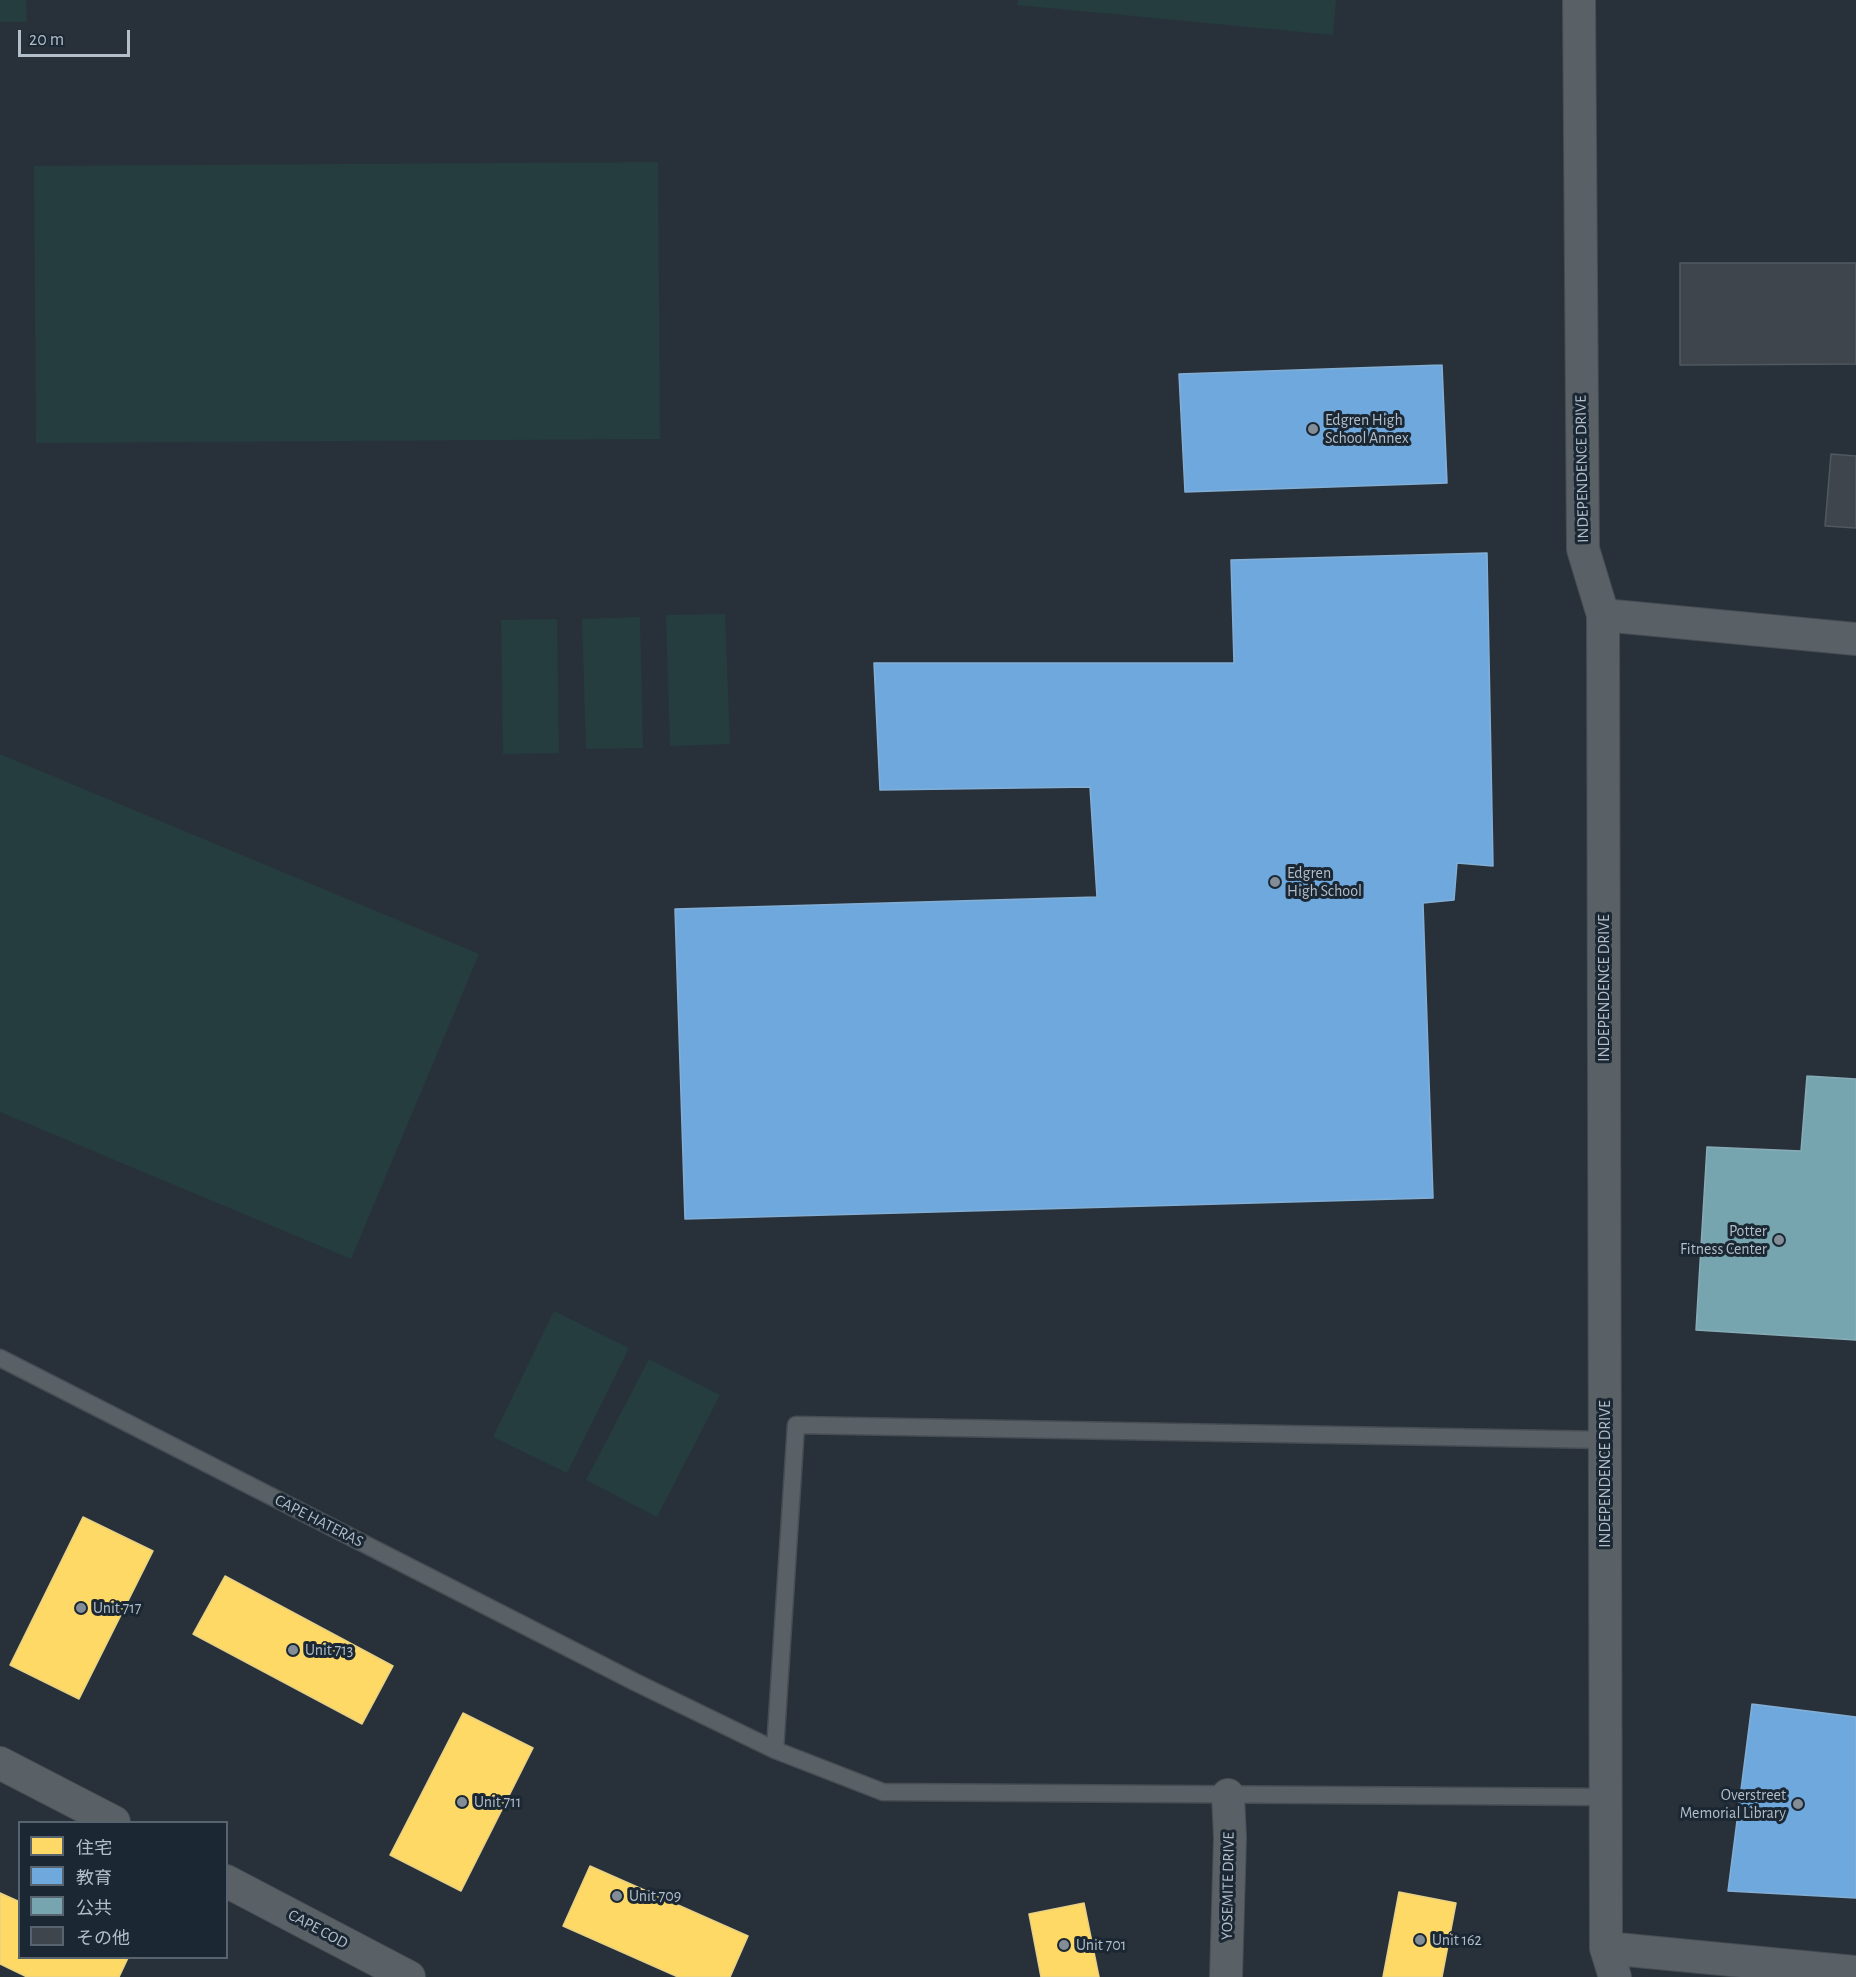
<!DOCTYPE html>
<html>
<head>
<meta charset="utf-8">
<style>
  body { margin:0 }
  #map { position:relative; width:1856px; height:1977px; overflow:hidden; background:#283139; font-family:"Alegreya Sans","Noto Sans JP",sans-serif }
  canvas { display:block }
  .legend { position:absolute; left:18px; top:1821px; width:210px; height:138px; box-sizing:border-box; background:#1b2834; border:2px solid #576470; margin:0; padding:8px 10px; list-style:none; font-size:18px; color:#b2beca }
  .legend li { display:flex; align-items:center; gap:12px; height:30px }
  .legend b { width:30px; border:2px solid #576470 }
  .scale { position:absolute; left:18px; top:30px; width:112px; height:27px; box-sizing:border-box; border:3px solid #b2beca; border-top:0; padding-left:8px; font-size:18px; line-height:21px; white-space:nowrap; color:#b2beca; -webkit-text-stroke:4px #1b2834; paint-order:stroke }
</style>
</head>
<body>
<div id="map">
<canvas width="1856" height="1977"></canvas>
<ul class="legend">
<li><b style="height:16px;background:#ffd966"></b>住宅</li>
<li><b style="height:16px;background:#6fa8dc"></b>教育</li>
<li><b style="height:16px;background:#76a5af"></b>公共</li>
<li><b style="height:16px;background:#3e454c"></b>その他</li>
</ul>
<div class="scale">20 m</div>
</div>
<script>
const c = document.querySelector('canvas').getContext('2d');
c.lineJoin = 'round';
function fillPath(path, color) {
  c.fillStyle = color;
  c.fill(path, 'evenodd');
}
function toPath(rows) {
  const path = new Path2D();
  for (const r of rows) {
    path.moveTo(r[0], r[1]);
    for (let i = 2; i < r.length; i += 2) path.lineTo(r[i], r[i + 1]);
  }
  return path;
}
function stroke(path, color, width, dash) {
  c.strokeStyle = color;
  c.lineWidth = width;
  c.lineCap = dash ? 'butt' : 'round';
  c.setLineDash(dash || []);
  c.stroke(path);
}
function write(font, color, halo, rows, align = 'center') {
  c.font = font + ' "Alegreya Sans",sans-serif';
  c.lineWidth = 6;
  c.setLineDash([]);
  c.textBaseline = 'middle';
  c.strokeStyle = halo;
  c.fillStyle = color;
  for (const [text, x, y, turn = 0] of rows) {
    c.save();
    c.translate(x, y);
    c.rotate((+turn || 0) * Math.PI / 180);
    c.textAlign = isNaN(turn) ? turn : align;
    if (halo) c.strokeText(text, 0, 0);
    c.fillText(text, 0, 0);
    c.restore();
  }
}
const green = toPath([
  [0,0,26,0,27,22,0,22],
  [1018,0,1336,0,1333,35,1017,5],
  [658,162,660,439,36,443,34,166],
  [725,614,730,744,670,746,666,615],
  [640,617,643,748,586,749,582,619],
  [557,619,559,753,503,754,501,620],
  [0,754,479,954,351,1259,0,1112],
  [554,1311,629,1348,567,1473,493,1437],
  [649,1359,720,1395,657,1517,586,1480]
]);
const homes = toPath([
  [83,1517,153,1551,79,1699,10,1665,83,1517],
  [225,1576,393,1666,362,1724,193,1634,225,1576],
  [463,1713,533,1748,461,1891,390,1855,463,1713],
  [590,1866,748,1936,730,1977,678,1977,563,1926,590,1866],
  [1399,1892,1456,1903,1442,1977,1383,1977,1399,1892],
  [0,1893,20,1902,20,1958,128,1958,119,1977,27,1977,0,1964,0,1893],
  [1084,1903,1099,1977,1041,1977,1029,1914,1084,1903]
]);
const schools = toPath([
  [1442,365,1447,483,1185,492,1179,374,1442,365],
  [1487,553,1493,866,1457,863,1454,900,1423,903,1433,1198,685,1219,675,909,1097,897,1090,787,880,790,874,663,1234,663,1231,560,1487,553],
  [1752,1704,1856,1717,1856,1898,1728,1891,1752,1704]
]);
const public = toPath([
  [1807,1076,1856,1079,1856,1340,1696,1330,1707,1147,1801,1151,1807,1076]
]);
const building = toPath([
  [1680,263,1856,263,1856,364,1680,365,1680,263],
  [1831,454,1856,456,1856,528,1825,526,1831,454]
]);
const service = toPath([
  [0,1358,637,1683,775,1750,883,1792,1606,1797],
  [775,1750,796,1425,1605,1440]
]);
const minor = toPath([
  [1579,0,1583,549,1603,615,1606,1948,1615,1977],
  [1603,615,1856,639],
  [0,1763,114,1822],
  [226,1881,409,1977],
  [1606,1948,1856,1972],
  [1226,1977,1230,1838,1228,1795]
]);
const markers = [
  [1313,429,6,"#828d97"],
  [1275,882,6,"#828d97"],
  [1779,1240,6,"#828d97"],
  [81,1608,6,"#828d97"],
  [293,1650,6,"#828d97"],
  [462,1802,6,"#828d97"],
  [1798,1804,6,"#828d97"],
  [617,1896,6,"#828d97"],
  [1420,1940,6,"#828d97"],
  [1064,1945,6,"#828d97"]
];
const poiNames = [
  ["Edgren High",1325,420],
  ["School Annex",1325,438],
  ["Edgren",1287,873],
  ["High School",1287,891],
  ["Potter",1767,1231,"right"],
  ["Fitness Center",1767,1249,"right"],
  ["Unit 717",93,1608],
  ["Unit 713",305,1650],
  ["Overstreet",1786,1795,"right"],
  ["Memorial Library",1786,1813,"right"],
  ["Unit 711",474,1802],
  ["Unit 709",629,1896],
  ["Unit 162",1432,1940],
  ["Unit 701",1076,1945]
];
const streetNames = [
  ["INDEPENDENCE DRIVE",1582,469,-91],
  ["INDEPENDENCE DRIVE",1604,988,-90],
  ["INDEPENDENCE DRIVE",1605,1474,-90],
  ["CAPE HATERAS",319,1521,27],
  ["YOSEMITE DRIVE",1228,1886,-89],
  ["CAPE COD",318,1929,28]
];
fillPath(green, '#253d3f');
fillPath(homes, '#ffd966');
stroke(homes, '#e8d184', 1.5);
fillPath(schools, '#6fa8dc');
stroke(schools, '#83afd7', 1.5);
fillPath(public, '#76a5af');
stroke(public, '#88acb7', 1.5);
fillPath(building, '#3e454c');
stroke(building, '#505860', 1.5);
stroke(service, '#474d53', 19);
stroke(minor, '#474d53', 34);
stroke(service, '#596066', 16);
stroke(minor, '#596066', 32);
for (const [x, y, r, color] of markers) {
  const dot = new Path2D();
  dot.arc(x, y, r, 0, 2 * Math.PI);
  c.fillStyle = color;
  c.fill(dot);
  stroke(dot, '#1b2834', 2);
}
write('16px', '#b2beca', '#1b2834', poiNames, 'left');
write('16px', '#b2beca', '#1b2834', streetNames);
</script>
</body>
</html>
